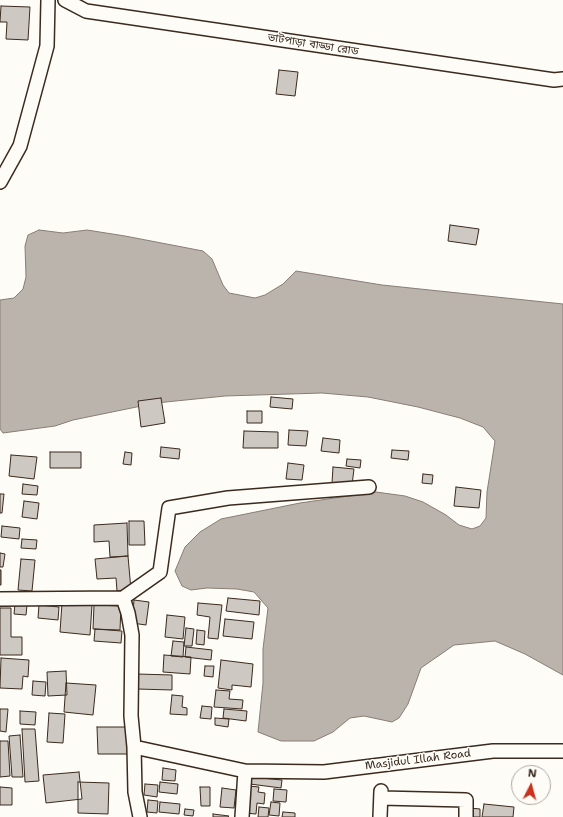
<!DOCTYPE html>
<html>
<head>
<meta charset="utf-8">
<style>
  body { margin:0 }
  #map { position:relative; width:563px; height:817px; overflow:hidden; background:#fdfcf7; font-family:"Shantell Sans",sans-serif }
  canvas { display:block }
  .north { position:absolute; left:511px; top:765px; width:40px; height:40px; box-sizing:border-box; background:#fdfcf7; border:1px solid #afa8a0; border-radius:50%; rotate:6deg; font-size:11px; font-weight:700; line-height:16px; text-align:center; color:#3b2a1e }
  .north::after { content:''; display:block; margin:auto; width:14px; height:18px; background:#c8321e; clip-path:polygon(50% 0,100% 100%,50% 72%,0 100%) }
</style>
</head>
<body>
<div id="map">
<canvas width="563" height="817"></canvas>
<div class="north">N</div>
</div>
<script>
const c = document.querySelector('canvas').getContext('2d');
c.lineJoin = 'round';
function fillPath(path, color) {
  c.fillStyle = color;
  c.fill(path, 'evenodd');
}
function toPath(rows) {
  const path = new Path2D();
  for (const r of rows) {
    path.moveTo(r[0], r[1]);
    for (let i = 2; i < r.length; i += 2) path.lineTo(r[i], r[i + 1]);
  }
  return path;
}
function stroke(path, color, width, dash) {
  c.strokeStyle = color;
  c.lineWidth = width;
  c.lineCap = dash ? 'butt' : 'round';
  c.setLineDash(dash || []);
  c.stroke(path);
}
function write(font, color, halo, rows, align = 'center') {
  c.font = font + ' "Shantell Sans","Noto Sans Bengali",sans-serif';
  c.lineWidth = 3;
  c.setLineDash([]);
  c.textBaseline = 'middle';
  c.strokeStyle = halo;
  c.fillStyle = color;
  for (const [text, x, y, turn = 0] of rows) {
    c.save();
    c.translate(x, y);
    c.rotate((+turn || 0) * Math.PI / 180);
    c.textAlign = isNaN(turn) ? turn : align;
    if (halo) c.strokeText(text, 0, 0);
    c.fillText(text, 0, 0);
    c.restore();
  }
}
const water = toPath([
  [39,230,63,233,87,230,125,236,203,251,212,259,223,285,229,293,255,298,265,295,283,284,296,271,382,285,563,304,563,675,525,654,495,641,454,645,421,668,408,704,399,718,392,722,364,716,350,718,333,732,314,741,281,741,258,732,263,683,263,649,268,608,254,592,237,589,207,588,191,590,182,586,175,571,185,547,200,532,221,519,300,503,376,492,405,496,423,502,446,515,459,525,472,529,480,526,486,518,487,492,495,441,483,427,460,418,418,407,368,397,322,393,225,396,156,403,73,420,55,426,3,433,0,429,0,300,14,298,23,289,26,277,25,246,28,235,39,230]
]);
const building = toPath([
  [1,6,30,7,28,40,6,39,7,22,0,22,1,6],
  [279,70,298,72,295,96,276,94,279,70],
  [450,225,479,229,476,245,448,241,450,225],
  [271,397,293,399,292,409,270,407,271,397],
  [161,398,165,423,141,427,138,401,161,398],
  [247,411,262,411,262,423,247,423,247,411],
  [289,430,308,431,306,446,288,445,289,430],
  [244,431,278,432,278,448,243,448,244,431],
  [323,438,340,440,339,453,321,451,323,438],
  [161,447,180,449,179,459,160,457,161,447],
  [392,450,409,451,408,460,391,458,392,450],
  [50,452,81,452,81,468,50,468,50,452],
  [125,452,132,453,131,465,123,464,125,452],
  [11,455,37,457,34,479,9,476,11,455],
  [347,459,361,460,360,468,346,466,347,459],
  [288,463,304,465,302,480,286,479,288,463],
  [333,467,354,469,352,485,332,483,333,467],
  [423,474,433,475,432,484,422,483,423,474],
  [23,484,38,486,37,495,22,494,23,484],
  [456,487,481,490,479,508,454,506,456,487],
  [0,494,4,494,2,513,0,513,0,494],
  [24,501,39,503,37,519,22,517,24,501],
  [129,521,144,521,145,545,129,545,129,521],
  [127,523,128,556,110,557,109,541,94,542,94,525,127,523],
  [2,526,20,528,19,539,1,537,2,526],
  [22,539,37,540,36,549,21,548,22,539],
  [0,553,5,554,3,567,0,567,0,553],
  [128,556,131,590,117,591,116,578,97,579,95,559,128,556],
  [21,559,35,560,32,591,18,590,21,559],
  [0,570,1,570,1,585,0,585,0,570],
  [228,598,260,601,259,615,226,611,228,598],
  [134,600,149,602,146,625,132,623,134,600],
  [62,603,92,605,90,635,60,632,62,603],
  [198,603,222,605,218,639,208,638,210,617,197,615,198,603],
  [15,604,27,605,26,615,14,614,15,604],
  [39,605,59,607,58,620,38,618,39,605],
  [94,605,121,606,120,630,93,629,94,605],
  [0,608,11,608,11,637,22,637,22,655,0,655,0,608],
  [167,615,185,617,183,639,165,637,167,615],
  [225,619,254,622,252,639,223,636,225,619],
  [186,628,194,629,192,646,184,646,186,628],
  [95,629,122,631,121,643,94,641,95,629],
  [197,630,205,631,204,645,196,644,197,630],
  [173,641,184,642,183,657,171,656,173,641],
  [186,647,212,650,211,660,185,657,186,647],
  [164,655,191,657,190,674,163,672,164,655],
  [1,658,29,660,28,677,23,676,22,689,0,688,1,658],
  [221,660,253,664,251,687,232,685,232,690,218,688,221,660],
  [205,666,214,666,213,677,204,676,205,666],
  [66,671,67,695,48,696,47,672,66,671],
  [137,674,172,675,172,690,137,689,137,674],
  [33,681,46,682,45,696,32,695,33,681],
  [66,683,96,685,93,715,64,712,66,683],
  [216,690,230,691,229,699,243,700,242,709,214,707,216,690],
  [172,695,183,696,182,707,187,708,187,715,170,714,172,695],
  [202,706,212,707,211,719,200,718,202,706],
  [0,709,8,709,6,732,0,731,0,709],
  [224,709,247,711,246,721,223,718,224,709],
  [20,711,36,712,35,725,20,724,20,711],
  [49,713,65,714,63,743,47,742,49,713],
  [215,718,229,719,228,727,215,725,215,718],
  [97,727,130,727,130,754,98,754,97,727],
  [22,729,35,729,39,781,25,782,22,729],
  [20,735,23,777,12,777,9,736,20,735],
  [0,741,8,741,10,776,0,777,0,741],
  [163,768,176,770,175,781,162,780,163,768],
  [79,772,82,799,46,803,43,775,79,772],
  [251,777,282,780,281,788,250,784,251,777],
  [78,782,109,783,108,814,78,813,78,782],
  [160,782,178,784,177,794,159,792,160,782],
  [145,784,158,785,157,797,144,795,145,784],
  [248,786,259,787,258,792,265,793,264,804,257,803,256,814,245,813,248,786],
  [0,787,12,788,12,805,0,805,0,787],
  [200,787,210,787,210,806,201,806,200,787],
  [222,788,236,790,234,808,220,807,222,788],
  [274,789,287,790,286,802,273,801,274,789],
  [148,800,158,801,157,813,147,812,148,800],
  [160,802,180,804,179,814,159,812,160,802],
  [271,802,280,803,279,816,269,815,271,802],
  [484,804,514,807,513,817,482,817,484,804],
  [259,807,269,808,268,817,258,817,259,807],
  [470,808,480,809,480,817,469,817,470,808],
  [185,809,194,810,193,816,184,815,185,809],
  [283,812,295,813,295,817,282,817,283,812],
  [213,814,229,816,228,817,213,817,213,814]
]);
const minor = toPath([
  [65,0,86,11,554,80,563,79],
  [0,182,20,146,47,46,48,0],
  [123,598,128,613,132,635,131,716,134,747,245,771,324,772,493,751,563,751],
  [0,599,123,598,160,572,169,508,228,498,369,487],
  [134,747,135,792,140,817],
  [381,798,466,800,466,817],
  [242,817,245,771],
  [380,817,381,791]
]);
const streetNames = [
  ["ভাটপাড়া বাড্ডা রোড",313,45,9],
  ["Masjidul Illah Road",418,760,-7]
];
fillPath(water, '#bbb4ad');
stroke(water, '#887d74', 1);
fillPath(building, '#cdc8c2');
stroke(building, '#3b2a1e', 1);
stroke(minor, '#3b2a1e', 16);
stroke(minor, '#fdfcf7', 13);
write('11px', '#3b2a1e', '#fdfcf7', streetNames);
</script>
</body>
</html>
